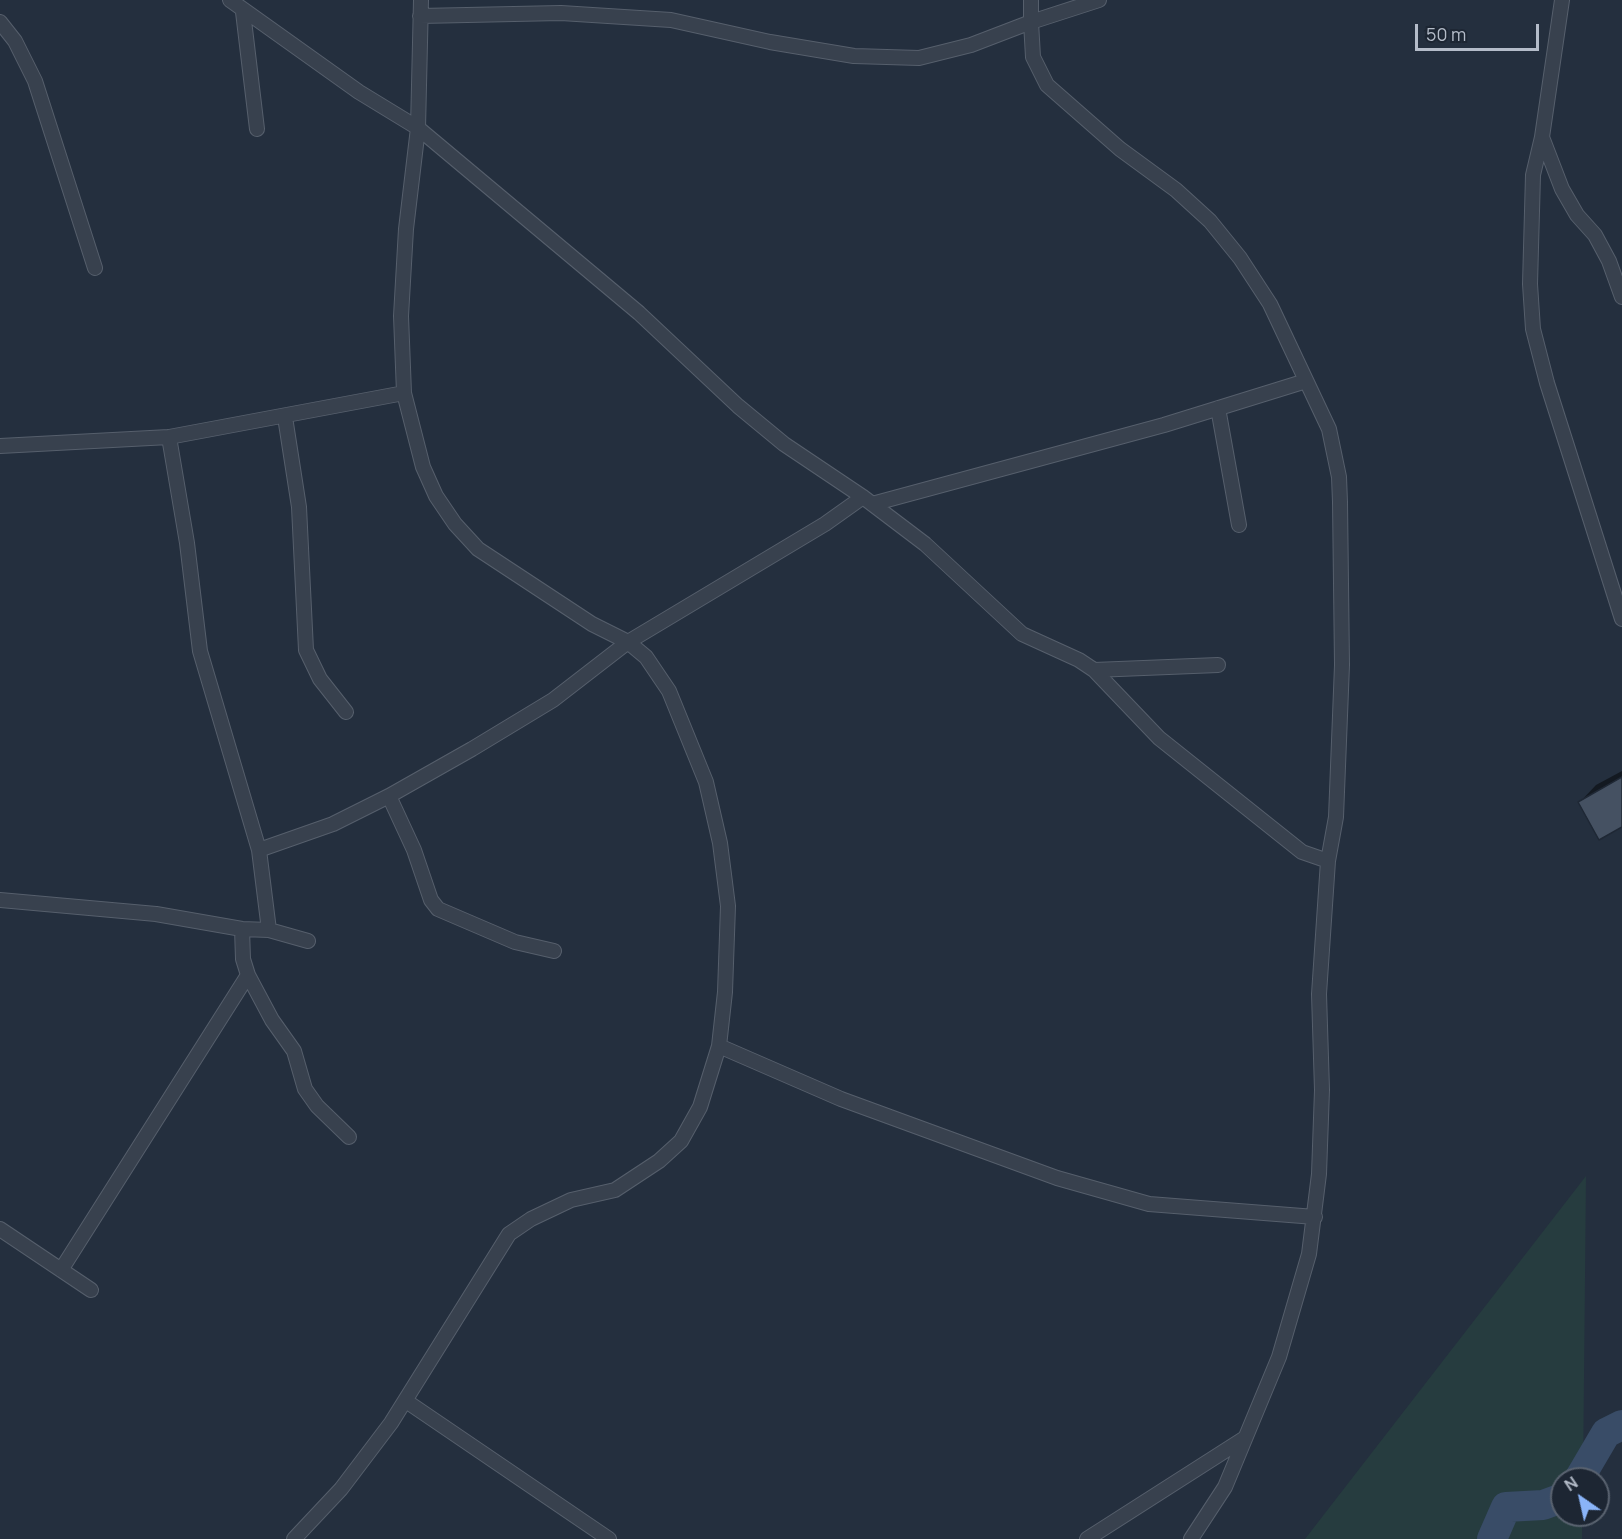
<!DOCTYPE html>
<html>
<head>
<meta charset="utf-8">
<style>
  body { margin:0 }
  #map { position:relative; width:1622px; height:1539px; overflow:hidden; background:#242f3e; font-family:Manrope,sans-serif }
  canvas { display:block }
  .north { position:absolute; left:1550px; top:1467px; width:60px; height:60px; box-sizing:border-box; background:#1d2633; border:2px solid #59626f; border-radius:50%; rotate:326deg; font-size:16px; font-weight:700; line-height:24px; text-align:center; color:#b4bcc9 }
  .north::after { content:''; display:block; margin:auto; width:21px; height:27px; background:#8ab4f8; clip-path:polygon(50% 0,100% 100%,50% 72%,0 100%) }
  .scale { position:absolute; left:1415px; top:24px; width:124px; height:27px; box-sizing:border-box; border:3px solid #b4bcc9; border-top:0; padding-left:8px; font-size:18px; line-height:21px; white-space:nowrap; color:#b4bcc9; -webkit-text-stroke:4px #1d2633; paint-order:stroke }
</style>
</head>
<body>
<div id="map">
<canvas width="1622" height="1539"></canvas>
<div class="north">N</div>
<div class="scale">50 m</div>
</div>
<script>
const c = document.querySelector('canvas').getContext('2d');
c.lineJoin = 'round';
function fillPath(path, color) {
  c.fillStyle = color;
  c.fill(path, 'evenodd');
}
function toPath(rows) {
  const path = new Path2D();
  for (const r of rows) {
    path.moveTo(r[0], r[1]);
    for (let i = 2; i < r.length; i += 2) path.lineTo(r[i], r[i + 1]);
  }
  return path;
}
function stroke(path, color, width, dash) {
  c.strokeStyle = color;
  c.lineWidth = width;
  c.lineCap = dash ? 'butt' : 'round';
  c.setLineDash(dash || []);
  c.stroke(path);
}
const green = toPath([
  [1586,1176,1583,1479,1562,1479,1562,1515,1582,1515,1582,1539,1305,1539]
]);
const shadow = toPath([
  [1622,771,1622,825,1580,802,1596,785]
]);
const river = toPath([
  [1579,1479,1606,1433,1622,1425],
  [1492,1539,1506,1507,1543,1505,1562,1498]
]);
const building = toPath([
  [1622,777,1622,827,1599,840,1578,802,1622,777]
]);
const minor = toPath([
  [230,0,359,92,418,128,639,313,738,406,784,444,863,497,925,544,1022,634,1079,660,1094,670,1159,738,1302,852,1328,861],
  [1031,0,1031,22,1099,0],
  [1562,0,1542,137,1562,189,1577,215,1595,235,1609,261,1622,297],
  [243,12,257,129],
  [420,16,561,13,671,20,770,42,854,56,919,58,971,45,1031,22,1033,57,1047,85,1120,149,1176,190,1210,221,1240,258,1270,304,1329,429,1339,477,1340,502,1342,665,1336,817,1328,861,1319,994,1322,1090,1319,1174,1309,1254,1279,1357,1225,1487,1191,1539],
  [0,22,15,41,35,81,95,268],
  [1542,137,1533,175,1530,284,1533,329,1547,383,1622,619],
  [1218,408,1239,525],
  [285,417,299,507,306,650,320,679,346,712],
  [169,437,187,543,200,651,259,850,269,930],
  [0,446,169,437,404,393],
  [872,504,1164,425,1306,381],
  [1094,670,1218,665],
  [389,796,414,850,431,900,438,909,515,942,554,951],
  [259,850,333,824,389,796,472,749,553,700,628,642,825,524,863,497],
  [0,900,156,914,242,929,269,930,308,941],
  [242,929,243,959,248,975,272,1020,294,1051,305,1089,317,1106,349,1137],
  [719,1046,841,1099,1057,1178,1149,1204,1315,1217],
  [0,1229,91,1290],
  [61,1270,248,975],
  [406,1401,609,1539],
  [294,1539,341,1489,391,1423,509,1234,531,1219,571,1200,615,1190,659,1161,681,1141,700,1107,719,1046,725,992,728,906,720,843,706,782,669,691,646,657,628,642,592,624,478,549,455,524,436,496,423,467,404,393,401,316,406,229,418,128,421,0],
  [1087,1539,1245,1438]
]);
fillPath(green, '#263c3f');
fillPath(shadow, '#0007');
stroke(river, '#394c67', 30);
fillPath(building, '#455162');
stroke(building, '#1f2835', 1.5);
stroke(minor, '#565f6c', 16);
stroke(minor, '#38414e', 14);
</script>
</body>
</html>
